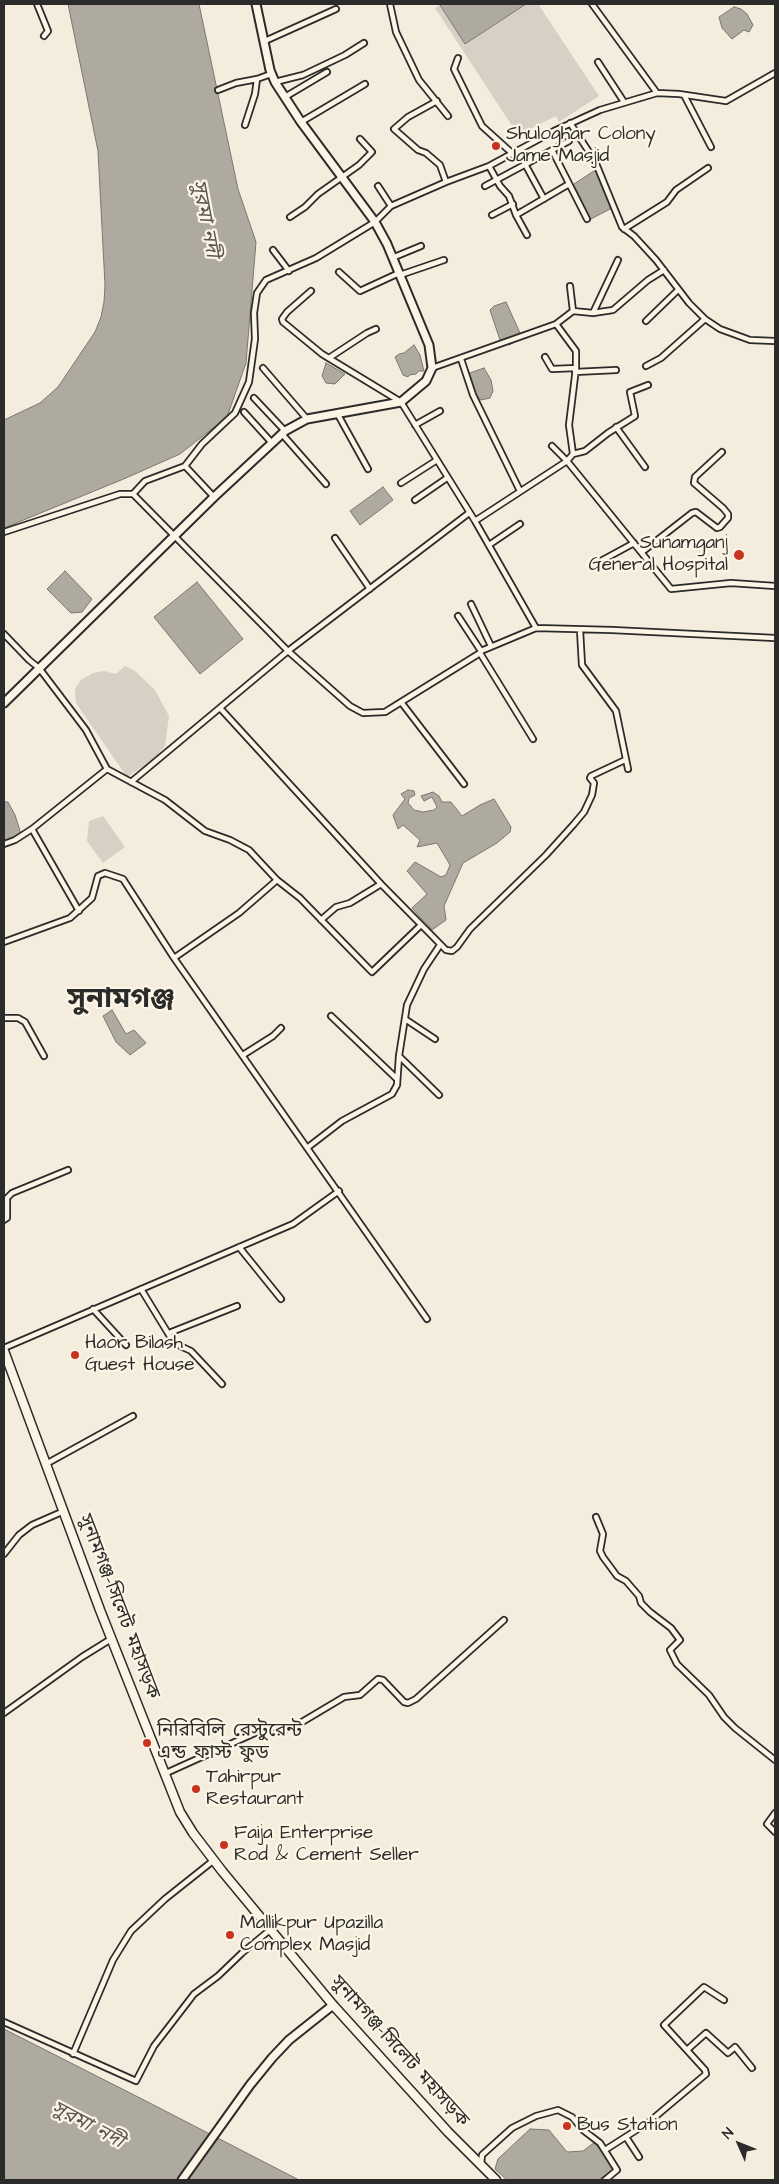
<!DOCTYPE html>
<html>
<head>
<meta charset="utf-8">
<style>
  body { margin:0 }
  #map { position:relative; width:779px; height:2184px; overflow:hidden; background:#f4edde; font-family:"Architects Daughter",sans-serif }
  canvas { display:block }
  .frame { position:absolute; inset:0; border:5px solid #2b2b2b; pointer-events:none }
  .north { position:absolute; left:714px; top:2119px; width:50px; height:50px; -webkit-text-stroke:4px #fcf5e5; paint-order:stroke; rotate:314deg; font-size:14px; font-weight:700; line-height:20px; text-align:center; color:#2b2b2b }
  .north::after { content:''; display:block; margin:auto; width:18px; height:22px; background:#2b2b2b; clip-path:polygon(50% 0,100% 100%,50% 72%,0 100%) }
</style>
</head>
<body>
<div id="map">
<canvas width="779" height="2184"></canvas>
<div class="frame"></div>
<div class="north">N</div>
</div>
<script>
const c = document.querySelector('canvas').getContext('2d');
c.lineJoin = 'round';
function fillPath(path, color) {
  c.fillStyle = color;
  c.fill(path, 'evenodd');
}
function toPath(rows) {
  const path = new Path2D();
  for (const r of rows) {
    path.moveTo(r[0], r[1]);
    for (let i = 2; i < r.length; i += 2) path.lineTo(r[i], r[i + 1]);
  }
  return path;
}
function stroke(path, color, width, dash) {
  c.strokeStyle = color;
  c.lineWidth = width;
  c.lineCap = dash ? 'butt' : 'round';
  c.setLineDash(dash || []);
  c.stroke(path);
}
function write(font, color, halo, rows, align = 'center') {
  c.font = font + ' "Architects Daughter","Noto Sans Bengali",sans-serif';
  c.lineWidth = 4.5;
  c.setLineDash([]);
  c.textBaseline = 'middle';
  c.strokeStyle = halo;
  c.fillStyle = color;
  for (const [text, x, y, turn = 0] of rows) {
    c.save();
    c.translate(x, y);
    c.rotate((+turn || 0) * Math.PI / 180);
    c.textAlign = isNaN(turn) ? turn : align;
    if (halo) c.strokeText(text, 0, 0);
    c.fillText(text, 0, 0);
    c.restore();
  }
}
const green = toPath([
  [526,4,538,4,599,96,559,122,556,116,518,135,435,8,440,5,465,43],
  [125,666,135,671,155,690,169,716,165,746,153,760,127,777,76,703,75,689,81,680,93,673,104,671,116,674],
  [103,816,125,847,103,863,87,841,89,821]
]);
const water = toPath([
  [68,4,199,4,238,189,256,242,246,363,227,417,180,454,126,478,4,528,4,420,40,403,58,387,95,332,101,317,104,302,105,285,98,151,68,4],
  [442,4,526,4,465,44,440,5,442,4],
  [734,7,741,9,747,14,753,25,749,32,744,30,732,39,722,28,719,17,734,7],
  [597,169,612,208,589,220,571,186,597,169],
  [506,302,520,333,518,340,509,345,500,340,490,310,494,306,506,302],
  [414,345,420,355,424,371,419,371,416,374,409,375,408,377,403,375,395,357,399,354,404,353,414,345],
  [326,363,345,374,335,384,326,383,322,376,326,363],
  [484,368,491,380,493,391,490,398,481,400,477,397,467,374,484,368],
  [383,487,393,500,360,525,350,511,383,487],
  [65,571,92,599,82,612,71,613,47,589,65,571],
  [197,582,243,639,200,674,154,617,197,582],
  [408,790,414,791,415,795,409,798,408,803,414,810,423,812,434,810,437,807,432,797,424,801,421,796,433,792,439,796,442,802,451,802,462,816,480,805,494,799,511,827,510,832,497,843,463,863,444,906,446,920,432,930,412,908,427,894,407,871,415,862,441,877,446,875,450,865,437,843,417,847,420,840,403,825,398,829,393,815,405,799,401,794,408,790],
  [4,802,8,802,15,815,21,834,7,841,4,841,4,802],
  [112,1010,126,1034,134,1030,146,1043,130,1055,116,1042,103,1016,112,1010],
  [4,2029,142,2099,299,2180,4,2180,4,2029],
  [530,2129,549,2130,567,2152,583,2151,595,2142,615,2169,598,2180,507,2180,495,2169,498,2159,530,2129]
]);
const minor = toPath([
  [37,4,48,31,44,36],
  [390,4,396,32,419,80,448,116],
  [592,4,657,93],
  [265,41,336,9],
  [458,58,454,69,482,126,513,154],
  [598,62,624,102],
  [275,82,303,75,345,55,364,43],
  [218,90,236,83,257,79,271,74],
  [684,95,711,147],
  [285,97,327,72],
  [437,101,408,117,394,129,418,150,426,153,440,165,446,182],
  [301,122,365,84],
  [570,123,595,161,622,227,634,236,656,260,689,303,705,319,720,329,750,340,775,341],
  [245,125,255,94,257,79],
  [552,150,587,219],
  [518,151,544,199],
  [489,166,500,186,509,196,516,215,527,235],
  [378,186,391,206],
  [485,186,569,141],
  [492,215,513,204],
  [516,215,569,184],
  [290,217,305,207,318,194,359,165,372,152,360,139],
  [624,229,667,202,676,190,708,168],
  [273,250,289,271],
  [392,258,421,246],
  [339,272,360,291,399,273],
  [400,275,444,260],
  [311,291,287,312,282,319,283,322,322,354,401,402,475,521,536,628],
  [573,311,593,313,613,310,648,280,664,270],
  [593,313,618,260],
  [646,321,678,290],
  [556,324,576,351,576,368,569,425,573,454],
  [545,357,552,369,576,368],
  [329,358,367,333,376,329],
  [461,359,473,395,520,491],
  [646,366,661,358,705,319],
  [263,368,307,419],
  [432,368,556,324,573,311,570,286],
  [575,372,616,370],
  [254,398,285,431],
  [244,412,272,443],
  [337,413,368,469],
  [415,425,440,411],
  [616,427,645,467],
  [282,434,326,484],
  [552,446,567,461,671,589,731,583,775,586],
  [185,466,214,497],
  [401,483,437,460],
  [133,494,288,651,350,706,363,713,385,712,480,653,481,651,536,628,612,630,775,638],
  [415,500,447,478],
  [475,521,567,461,573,454,585,451,608,433,635,416,630,392,648,385],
  [4,532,120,494,133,494,145,481,185,466,202,444,235,413,249,382,255,339,254,313,257,293,266,280,316,258,375,222,391,206,446,182,489,166,554,131,600,110,657,93,679,94,726,101,775,73],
  [335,538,370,589],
  [489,545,520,524],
  [642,552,692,513,696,512,717,528,720,527,728,518,728,514,723,508,694,483,695,477,722,452],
  [599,562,634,543],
  [471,604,491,646],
  [458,616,481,651],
  [580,630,582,665,616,711,628,769],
  [4,634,29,660,39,668,86,730,107,769,165,800,205,831,230,840,249,850,277,880,300,898,372,972,421,925],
  [480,653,533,739],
  [401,702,464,784],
  [220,708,381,884,446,950,452,951,457,947,470,929,546,855,574,824,584,812,592,795,594,783,590,778,591,776,625,760],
  [131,782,288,651,469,513],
  [32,829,79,911],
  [4,844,15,840,32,829,107,769],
  [321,920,336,907,350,903,381,884],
  [4,942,70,918,92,898,98,876,105,873,123,879,174,958,427,1319],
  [174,958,239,913,277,880],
  [331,1016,397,1079],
  [4,1018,18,1018,25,1022,44,1056],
  [405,1019,435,1039],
  [243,1055,273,1036,281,1028],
  [399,1056,439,1095],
  [307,1148,342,1121,392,1094,397,1085,399,1056,407,1005,424,969,440,945],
  [4,1220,7,1218,7,1198,12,1193,68,1170],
  [239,1247,281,1299],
  [141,1289,174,1343,191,1351,222,1384],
  [93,1309,126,1345],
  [169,1333,237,1306],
  [4,1348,293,1224,339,1191],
  [46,1464,133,1416],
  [596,1517,603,1534,600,1551,603,1557,617,1576,626,1581,639,1596,641,1603,650,1612,671,1628,680,1640,670,1650,677,1664,709,1695,724,1717,735,1728,775,1760],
  [4,1554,19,1535,32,1525,64,1511],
  [4,1713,82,1657,111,1639],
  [164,1774,257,1732,273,1727,288,1729,297,1725,344,1697,360,1695,378,1679,383,1680,404,1702,408,1703,416,1699,504,1620],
  [775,1813,767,1824,775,1832],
  [4,2022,136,2081,154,2046,194,1994,218,1976,242,1953,271,1929],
  [687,2050,706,2033,728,2053,735,2047,752,2068],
  [73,2054,113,1960,131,1931,165,1899,214,1860],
  [626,2137,639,2157],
  [605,2150,649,2122,706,2074,705,2070,664,2025,704,1987,724,2000],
  [481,2164,482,2155,512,2128,536,2116,558,2110,572,2117,583,2130,600,2143,617,2170,605,2180]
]);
const secondary = toPath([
  [4,703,214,497,285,431,307,419,401,402,426,381,432,368,429,345,387,244,375,222,301,122,275,82,270,70,256,4],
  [182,2180,250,2085,272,2058,289,2040,333,2005]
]);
const primary = toPath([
  [4,1351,100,1610,180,1812,193,1833,222,1871,333,2005,448,2132,496,2180]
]);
const markers = [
  [496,146,5,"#c8321e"],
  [739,555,6,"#c8321e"],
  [75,1355,5,"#c8321e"],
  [147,1743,5,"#c8321e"],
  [196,1789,5,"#c8321e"],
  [224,1845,5,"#c8321e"],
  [230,1935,5,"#c8321e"],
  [567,2126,5,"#c8321e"]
];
const poiNames = [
  ["Shuloghar Colony",506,135],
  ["Jame Masjid",506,157],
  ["Sunamganj",728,544,"right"],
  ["General Hospital",728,566,"right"],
  ["Haor Bilash",85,1344],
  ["Guest House",85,1366],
  ["নিরিবিলি রেস্টুরেন্ট",157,1732],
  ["এন্ড ফাস্ট ফুড",157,1754],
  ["Tahirpur",206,1778],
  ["Restaurant",206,1800],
  ["Faija Enterprise",234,1834],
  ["Rod & Cement Seller",234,1856],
  ["Mallikpur Upazilla",240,1924],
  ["Complex Masjid",240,1946],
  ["Bus Station",577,2126]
];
const streetNames = [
  ["সুনামগঞ্জ-সিলেট মহাসড়ক",118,1607,69],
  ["সুনামগঞ্জ-সিলেট মহাসড়ক",399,2052,48]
];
const waterNames = [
  ["সুরমা নদী",204,219,79],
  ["সুরমা নদী",87,2126,28]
];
const townNames = [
  ["সুনামগঞ্জ",121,1001]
];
fillPath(green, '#d6d1c4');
fillPath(water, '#afaaa0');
stroke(water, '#7a7771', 1);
stroke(minor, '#2b2b2b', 8);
stroke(secondary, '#2b2b2b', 11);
stroke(primary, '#2b2b2b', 11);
stroke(minor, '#fcf5e5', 4.5);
stroke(secondary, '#fcf5e5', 7);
stroke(primary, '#fcf5e5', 8);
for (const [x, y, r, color] of markers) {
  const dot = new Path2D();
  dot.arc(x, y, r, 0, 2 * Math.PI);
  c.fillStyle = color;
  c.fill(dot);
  stroke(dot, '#fcf5e5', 2);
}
write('19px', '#2b2b2b', '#fcf5e5', poiNames, 'left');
write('19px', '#2b2b2b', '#fcf5e5', streetNames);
write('italic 20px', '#595754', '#fcf5e5', waterNames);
write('bold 29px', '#2b2b2b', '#fcf5e5', townNames);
</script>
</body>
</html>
